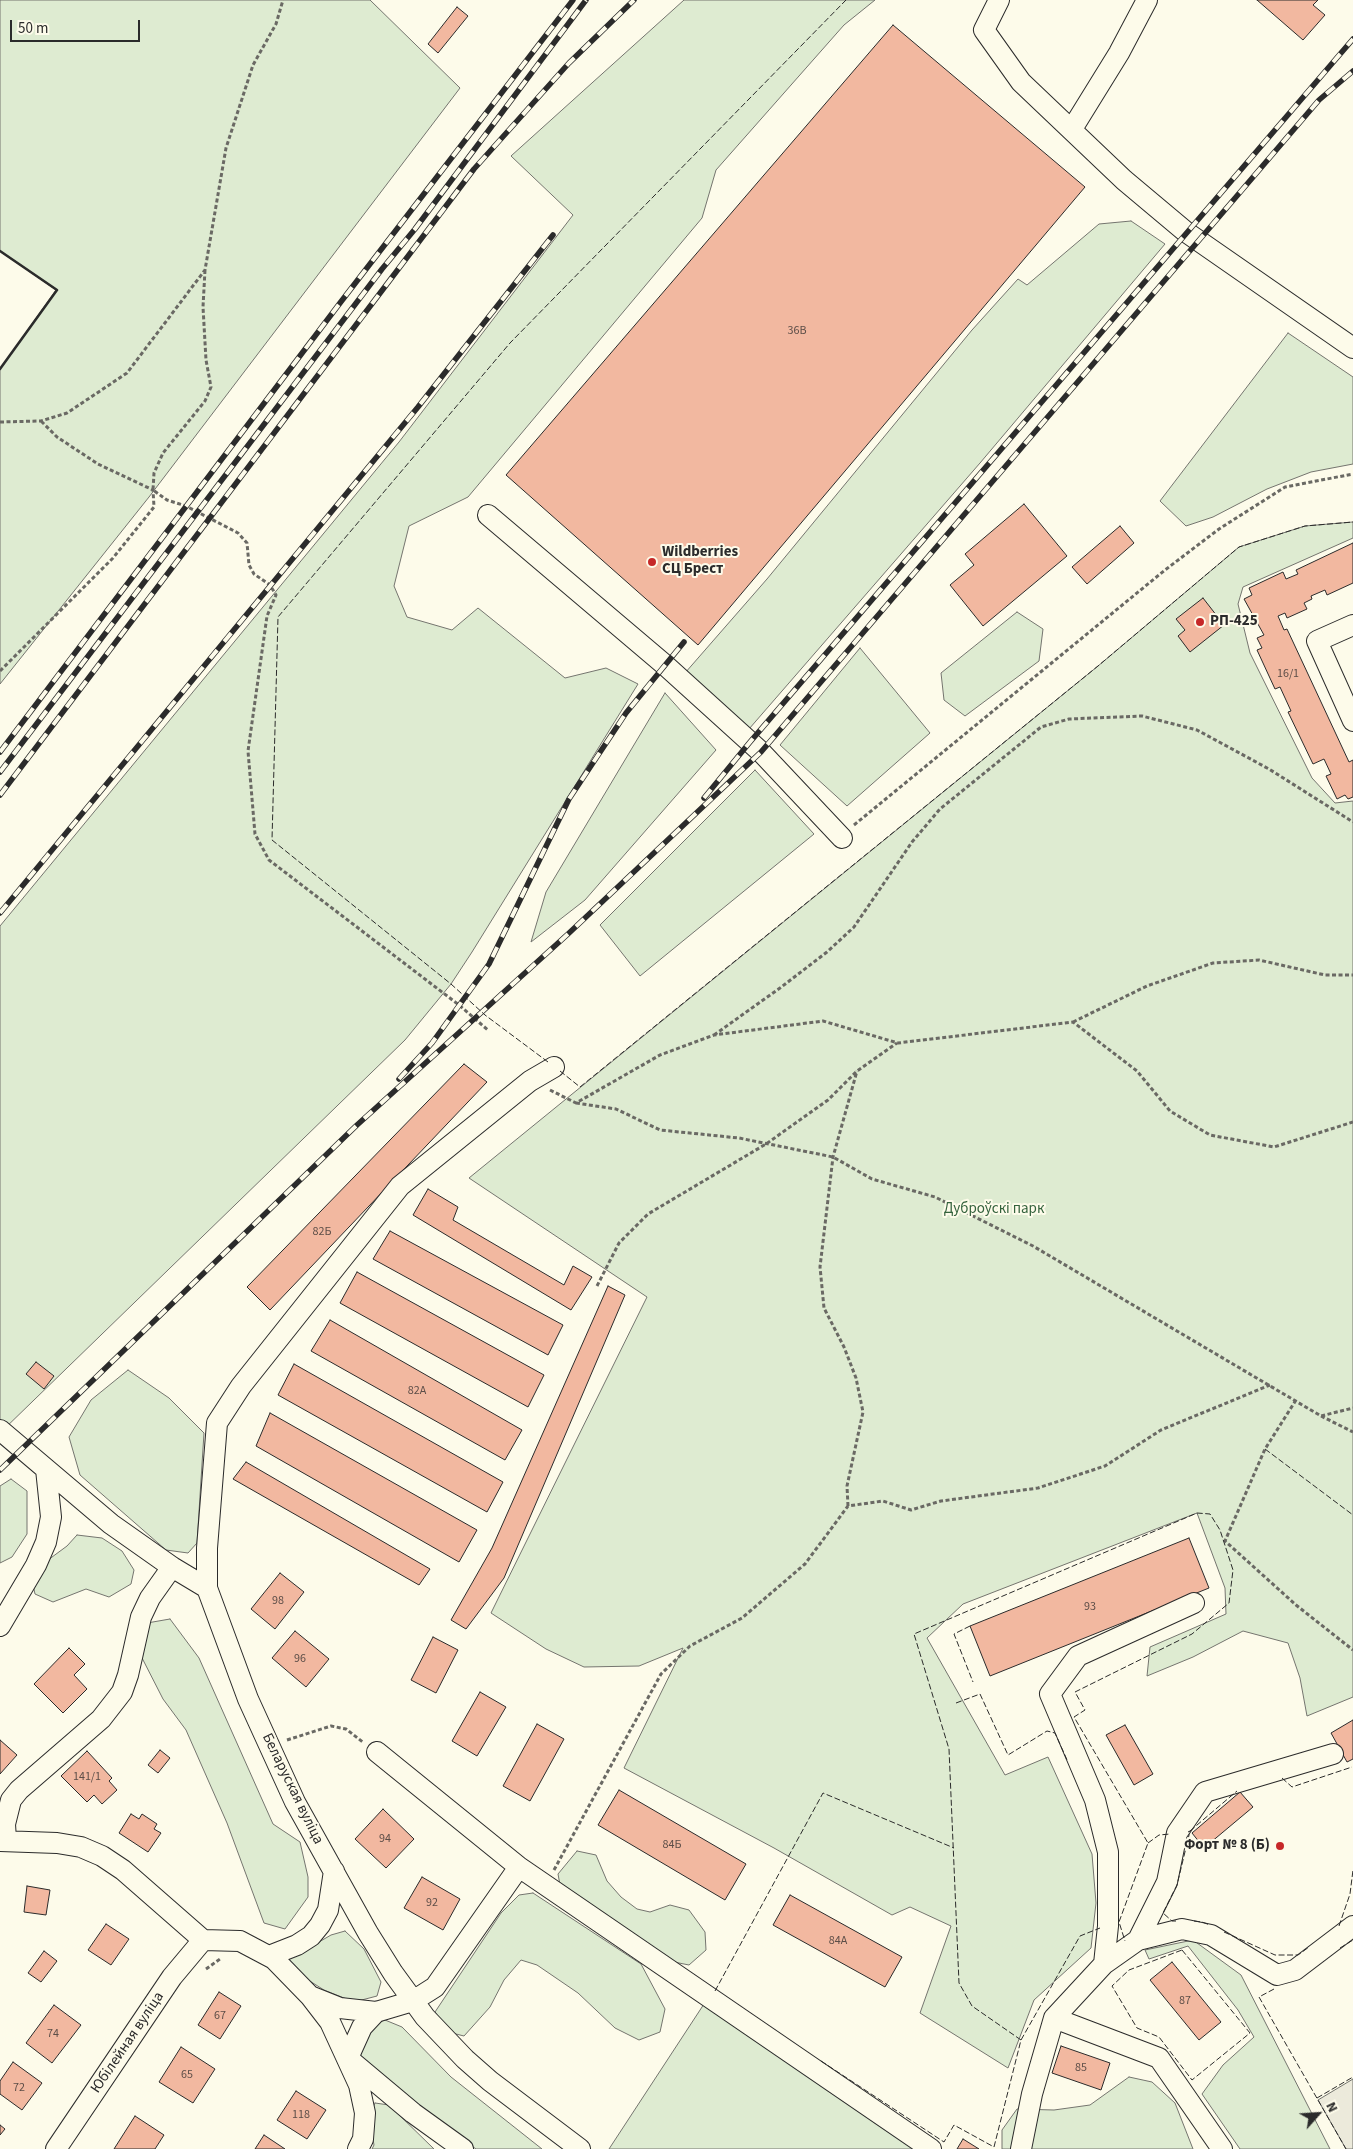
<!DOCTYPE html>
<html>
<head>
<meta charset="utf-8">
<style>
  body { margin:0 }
  #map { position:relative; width:1353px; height:2149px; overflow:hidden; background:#fdfbea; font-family:"Source Sans 3",sans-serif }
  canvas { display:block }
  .north { position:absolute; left:1293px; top:2089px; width:50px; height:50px; -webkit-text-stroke:4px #fdfbea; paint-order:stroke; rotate:64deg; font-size:14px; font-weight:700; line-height:20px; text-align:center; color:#2b2b2b }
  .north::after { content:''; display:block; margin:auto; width:18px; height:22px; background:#2b2b2b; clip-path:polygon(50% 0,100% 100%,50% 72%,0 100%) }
  .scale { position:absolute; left:10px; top:20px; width:130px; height:22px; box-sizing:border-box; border:2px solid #2b2b2b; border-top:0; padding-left:6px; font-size:15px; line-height:18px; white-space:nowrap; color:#2b2b2b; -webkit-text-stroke:4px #fdfbea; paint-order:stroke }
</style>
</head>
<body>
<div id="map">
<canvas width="1353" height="2149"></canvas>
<div class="north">N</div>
<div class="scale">50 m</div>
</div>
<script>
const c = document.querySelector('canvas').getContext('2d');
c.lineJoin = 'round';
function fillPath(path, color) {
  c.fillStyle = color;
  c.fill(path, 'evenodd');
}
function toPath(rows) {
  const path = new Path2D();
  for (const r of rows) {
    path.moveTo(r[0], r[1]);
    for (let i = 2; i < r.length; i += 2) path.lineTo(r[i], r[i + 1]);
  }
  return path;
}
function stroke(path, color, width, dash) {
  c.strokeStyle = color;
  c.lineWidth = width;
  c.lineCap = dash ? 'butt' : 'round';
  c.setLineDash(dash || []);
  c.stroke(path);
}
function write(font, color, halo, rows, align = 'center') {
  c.font = font + ' "Source Sans 3",sans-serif';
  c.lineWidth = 4;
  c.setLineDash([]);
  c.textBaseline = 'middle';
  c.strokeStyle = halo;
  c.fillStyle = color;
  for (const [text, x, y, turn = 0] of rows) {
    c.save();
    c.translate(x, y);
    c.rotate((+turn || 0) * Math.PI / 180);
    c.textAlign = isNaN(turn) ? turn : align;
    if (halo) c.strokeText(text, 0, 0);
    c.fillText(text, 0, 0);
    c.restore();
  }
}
const green = toPath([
  [0,0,370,0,460,88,149,497,0,684,0,369,56,290,0,251,0,0],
  [684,0,875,0,844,25,716,170,702,218,468,497,409,526,394,586,407,617,452,630,478,608,565,678,606,668,638,684,472,952,451,984,405,1040,0,1433,0,926,399,442,573,215,511,156,684,0],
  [1131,221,1165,244,980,463,749,729,685,673,767,579,972,330,1018,279,1027,285,1099,224,1131,221],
  [1288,333,1353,377,1353,464,1311,472,1267,489,1213,517,1186,526,1160,501,1288,333],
  [1353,522,1353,538,1243,587,1238,604,1250,653,1312,778,1335,803,1353,801,1353,1697,1307,1716,1300,1678,1288,1643,1243,1631,1193,1657,1147,1676,1150,1647,1226,1614,1225,1588,1197,1513,963,1604,927,1638,1005,1775,1048,1757,1092,1854,1096,1903,1091,1948,1034,2000,1008,2068,920,2013,951,1926,910,1907,892,1915,774,1848,624,1768,683,1648,639,1666,584,1667,546,1649,491,1613,647,1297,469,1178,1098,666,1239,547,1305,526,1353,522],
  [1017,612,1043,629,1039,661,965,716,944,700,941,673,1017,612],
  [860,648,930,733,847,806,780,745,860,648],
  [665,693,716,750,585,900,531,942,546,892,665,693],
  [755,770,814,834,640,976,600,925,755,770],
  [128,1370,169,1398,204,1433,197,1543,188,1553,166,1550,80,1475,69,1437,91,1400,128,1370],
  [11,1479,27,1491,27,1534,12,1557,0,1563,0,1486,11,1479],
  [77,1535,102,1538,122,1551,134,1570,131,1584,109,1597,86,1589,53,1602,35,1594,32,1580,48,1560,67,1546,77,1535],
  [170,1619,199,1658,273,1824,300,1842,308,1877,308,1897,285,1929,264,1923,227,1823,186,1730,163,1699,140,1654,147,1623,170,1619],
  [577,1851,596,1855,607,1881,621,1897,637,1909,650,1912,670,1905,689,1910,705,1932,706,1950,689,1965,669,1961,560,1885,558,1874,577,1851],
  [533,1893,641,1964,665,2009,660,2032,639,2040,615,2028,578,1993,537,1965,521,1960,504,1980,490,2007,464,2036,448,2032,435,2012,501,1913,519,1895,533,1893],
  [345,1931,364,1949,381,1982,377,1996,354,2002,324,1990,305,1978,288,1963,290,1953,307,1949,331,1935,345,1931],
  [1193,1940,1241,1975,1330,2149,1240,2149,1202,2094,1223,2065,1254,2037,1238,2010,1188,1946,1149,1959,1145,1950,1193,1940],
  [704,2004,917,2149,609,2149,704,2004],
  [385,2020,402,2027,451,2077,542,2149,476,2149,413,2105,361,2058,359,2041,369,2026,385,2020],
  [1129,2077,1152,2082,1175,2103,1193,2149,1002,2149,1002,2130,1017,2109,1054,2110,1090,2105,1129,2077],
  [375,2103,389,2105,434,2149,372,2149,374,2145,369,2117,375,2103]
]);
const parking = toPath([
  [1353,2079,1353,2149,1346,2149,1318,2100,1353,2079]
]);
const building = toPath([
  [1257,0,1318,0,1313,5,1325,15,1303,40,1257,0],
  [457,7,468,16,438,53,428,44,457,7],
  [893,25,1085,187,698,645,506,475,893,25],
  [1024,504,1067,556,983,626,950,585,974,565,965,554,1024,504],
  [1120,526,1134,543,1087,584,1072,567,1120,526],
  [1353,543,1353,583,1327,595,1325,590,1311,596,1312,599,1304,603,1307,609,1287,618,1285,613,1278,616,1284,630,1287,629,1349,762,1353,760,1353,797,1348,799,1345,795,1337,799,1326,776,1331,774,1324,759,1313,764,1288,712,1291,711,1280,687,1275,689,1257,650,1262,648,1257,638,1264,635,1244,599,1252,595,1249,588,1283,572,1286,579,1298,574,1296,570,1353,543],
  [1203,598,1224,625,1190,652,1178,636,1185,630,1176,619,1203,598],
  [464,1064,487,1082,270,1310,247,1287,464,1064],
  [428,1189,458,1207,453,1220,564,1285,573,1266,592,1277,571,1310,413,1215,428,1189],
  [390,1231,563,1325,548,1355,373,1259,390,1231],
  [357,1272,544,1375,528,1407,340,1303,357,1272],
  [608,1286,625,1295,504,1578,466,1629,451,1620,492,1548,608,1286],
  [330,1320,522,1430,505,1460,311,1351,330,1320],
  [36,1362,54,1376,44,1389,26,1374,36,1362],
  [294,1364,503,1482,487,1512,278,1395,294,1364],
  [270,1413,477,1530,459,1562,256,1446,270,1413],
  [246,1462,430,1569,419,1585,233,1479,246,1462],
  [1189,1538,1209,1588,990,1676,970,1626,1189,1538],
  [280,1573,304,1592,275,1629,251,1609,280,1573],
  [295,1631,329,1659,306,1687,272,1658,295,1631],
  [433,1637,458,1650,436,1693,411,1680,433,1637],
  [69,1648,85,1664,74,1675,87,1689,63,1713,34,1684,69,1648],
  [480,1692,506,1707,477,1756,452,1741,480,1692],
  [1353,1720,1353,1759,1347,1762,1331,1733,1353,1720],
  [537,1724,564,1739,530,1801,503,1786,537,1724],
  [1125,1725,1153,1774,1134,1785,1106,1735,1125,1725],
  [0,1740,17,1755,0,1774,0,1740],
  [160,1750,170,1758,158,1773,148,1765,160,1750],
  [87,1751,112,1778,109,1781,117,1790,102,1804,94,1795,87,1802,61,1776,87,1751],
  [619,1790,746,1864,725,1900,598,1825,619,1790],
  [1240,1792,1253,1807,1204,1848,1192,1833,1240,1792],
  [383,1809,414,1839,386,1868,355,1839,383,1809],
  [131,1814,139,1819,142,1814,157,1824,154,1829,161,1833,148,1852,119,1833,131,1814],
  [422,1877,460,1899,443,1930,404,1908,422,1877],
  [27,1886,50,1890,46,1915,24,1912,27,1886],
  [790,1895,902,1957,885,1987,773,1925,790,1895],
  [106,1924,129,1939,111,1965,88,1950,106,1924],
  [44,1951,57,1961,41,1982,28,1973,44,1951],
  [1172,1962,1221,2022,1199,2040,1150,1980,1172,1962],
  [219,1992,241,2006,220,2039,198,2025,219,1992],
  [54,2005,81,2025,52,2063,26,2043,54,2005],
  [1061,2046,1110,2063,1101,2090,1052,2073,1061,2046],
  [181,2047,215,2069,193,2103,159,2082,181,2047],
  [13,2062,42,2083,22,2110,0,2094,0,2081,13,2062],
  [296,2091,326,2110,307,2139,277,2120,296,2091],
  [135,2116,164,2135,155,2149,114,2149,135,2116],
  [0,2125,5,2129,0,2135,0,2125],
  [264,2135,285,2149,255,2149,264,2135],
  [963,2139,979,2149,957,2149,963,2139]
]);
const path = toPath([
  [205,270,203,307,206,360,211,387,205,401,163,453,154,473,153,490,167,500,186,506,238,533,247,543,249,565,254,574,270,585,276,595,267,616,248,751,255,834,269,860,459,1005,489,1031],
  [0,422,41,421,67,413,127,373,205,270,226,148,253,65,276,24,283,0],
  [0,671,113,558,154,507,153,490,98,464,57,437,41,421],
  [854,825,1165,570,1219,529,1285,487,1353,474],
  [1073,1022,1147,986,1213,963,1259,960,1325,975,1353,975],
  [714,1035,780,988,827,952,854,927,912,842,940,809,1041,727,1069,719,1142,716,1197,730,1269,769,1353,822],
  [550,1090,576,1103,660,1055,714,1035,823,1021,898,1043,1073,1022,1137,1071,1170,1111,1210,1135,1274,1147,1353,1122],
  [576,1103,616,1109,660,1130,739,1138,833,1157,872,1179,935,1197,1033,1246,1321,1416,1353,1408],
  [597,1286,619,1243,648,1214,766,1144,828,1100,857,1071,897,1043],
  [1296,1400,1265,1449,1225,1541,1296,1605,1353,1650],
  [1321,1416,1353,1432],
  [848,1506,847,1486,863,1412,856,1378,844,1347,824,1308,820,1267,833,1157,857,1071],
  [287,1740,331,1726,346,1729,364,1743],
  [554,1870,661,1674,690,1646,742,1618,805,1564,848,1506,883,1501,911,1510,941,1501,1038,1488,1105,1466,1161,1430,1270,1385],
  [206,1969,220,1959]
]);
const minor = toPath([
  [999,0,984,30,1021,82,1124,180,1186,232,1353,348],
  [1072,129,1119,53,1147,0],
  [488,515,665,665,761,752,842,838],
  [1353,625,1317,641,1353,721],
  [0,1430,111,1524,172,1567,207,1588,248,1699,295,1802,368,1933,393,1973,425,2017,465,2059,490,2081,580,2149],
  [207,1588,207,1548,217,1423,241,1386,400,1186,530,1081,554,1067],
  [0,1626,36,1565,46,1542,51,1517,46,1469],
  [377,1752,519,1867,931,2149],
  [6,1840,5,1824,11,1800,19,1790,101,1719,122,1692,128,1675,141,1617,150,1598,172,1567],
  [0,1841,57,1843,81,1847,102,1856,123,1870,203,1940],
  [203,1940,240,1941,274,1959,310,1996,340,2008,376,2012,413,2001,435,1987,519,1867],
  [1138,1940,1182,1929,1211,1935,1277,1975,1295,1970,1353,1926],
  [269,1956,297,1945,311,1936,320,1925,328,1910,334,1871],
  [1104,1964,1108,1926,1108,1852,1095,1800,1050,1694,1078,1656,1194,1603],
  [310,1996,330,2022,359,2085,365,2113,363,2139,358,2149],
  [1054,2018,1159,2058,1222,2149],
  [348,2058,362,2027,376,2012],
  [351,2061,413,2113,463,2149],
  [56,2149,172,1977,203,1940],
  [1021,2149,1032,2094,1054,2018,1104,1964,1138,1940,1167,1882,1177,1833,1205,1792,1333,1754]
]);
const rail = toPath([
  [0,752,340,303,573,0],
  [0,772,382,269,415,229,586,0],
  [0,795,474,169,569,63,634,0],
  [704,798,750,742,1353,39],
  [0,913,418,407,553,235],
  [399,1079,432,1043,489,964,569,799,626,713,684,642],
  [0,1470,357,1125,568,934,761,752,1319,100,1353,71]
]);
const fence = toPath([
  [548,1062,485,1015,451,984,272,840,278,617,510,343,846,0],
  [560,1071,580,1087,1098,666,1239,547,1305,526,1353,522],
  [1265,1449,1353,1515],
  [970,1626,954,1634,973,1682],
  [956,1703,980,1694,1008,1755,1047,1731,1055,1733,1068,1762],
  [1282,1778,1292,1787,1352,1767],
  [1190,1831,1237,1791],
  [1148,1843,1159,1835,1170,1834],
  [1176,1921,1172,1921,1163,1913,1177,1885,1190,1831,1188,1832],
  [1194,1921,1202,1922,1210,1925],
  [1339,1926,1350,1894,1353,1870],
  [1224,1932,1275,1955,1298,1955,1309,1947],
  [1340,1948,1353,1940],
  [1182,1950,1250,2033,1192,2080,1159,2037,1137,2028,1112,1986,1129,1970,1182,1950],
  [1274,1989,1259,1997,1346,2149],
  [715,1991,823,1793,954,1848],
  [1021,2040,1080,1936,1100,1928],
  [821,2061,944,2142,954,2125,994,2147,1021,2040,972,2006,959,1983,949,1749,914,1634,1197,1513,1210,1514,1220,1530,1233,1570,1229,1603,1192,1634,1075,1692,1085,1710,1074,1717,1148,1843,1119,1922,1125,1941],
  [1317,2098,1353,2077]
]);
const wall = toPath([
  [0,251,57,290,0,369]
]);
const markers = [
  [652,562,5,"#c62828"],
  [1200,622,5,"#c62828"],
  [1280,1846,5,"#c62828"]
];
const numberNames = [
  ["36В",797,331],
  ["16/1",1288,674],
  ["82Б",322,1232],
  ["82А",417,1391],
  ["98",278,1601],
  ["93",1090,1607],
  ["96",300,1659],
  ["141/1",87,1777],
  ["94",385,1839],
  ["84Б",672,1845],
  ["92",432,1903],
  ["84А",838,1941],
  ["87",1185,2001],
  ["67",220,2016],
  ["74",53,2034],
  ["85",1081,2068],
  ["65",187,2075],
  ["72",19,2088],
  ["118",301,2115]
];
const poiNames = [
  ["Wildberries",662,553],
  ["СЦ Брест",662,570],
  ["РП-425",1210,622],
  ["Форт № 8 (Б)",1270,1846,"right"]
];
const parkNames = [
  ["Дуброўскі парк",994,1210]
];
const streetNames = [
  ["Беларуская вуліца",292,1789,64],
  ["Юбілейная вуліца",128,2043,-56]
];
fillPath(green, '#deebd1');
stroke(green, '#74746e', 1);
fillPath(parking, '#eceadb');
stroke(parking, '#74746e', 1);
fillPath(building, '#f2b8a0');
stroke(building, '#2b2b2b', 1);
stroke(minor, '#2b2b2b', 22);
stroke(path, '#6a6964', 3, [4, 2.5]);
stroke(minor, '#fdfbea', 20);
stroke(rail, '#2b2b2b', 5.5);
stroke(rail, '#fdfbea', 4, [11]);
stroke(fence, '#2b2b2b', 1, [6, 2.5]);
stroke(wall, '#2b2b2b', 2.5);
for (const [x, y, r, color] of markers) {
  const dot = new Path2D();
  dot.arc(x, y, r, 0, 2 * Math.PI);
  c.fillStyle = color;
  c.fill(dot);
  stroke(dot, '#fdfbea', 2);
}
write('12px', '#5d4e48', null, numberNames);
write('bold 15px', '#2b2b2b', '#fdfbea', poiNames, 'left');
write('15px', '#34623c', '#fdfbea', parkNames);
write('15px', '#2b2b2b', '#fdfbea', streetNames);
</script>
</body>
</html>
